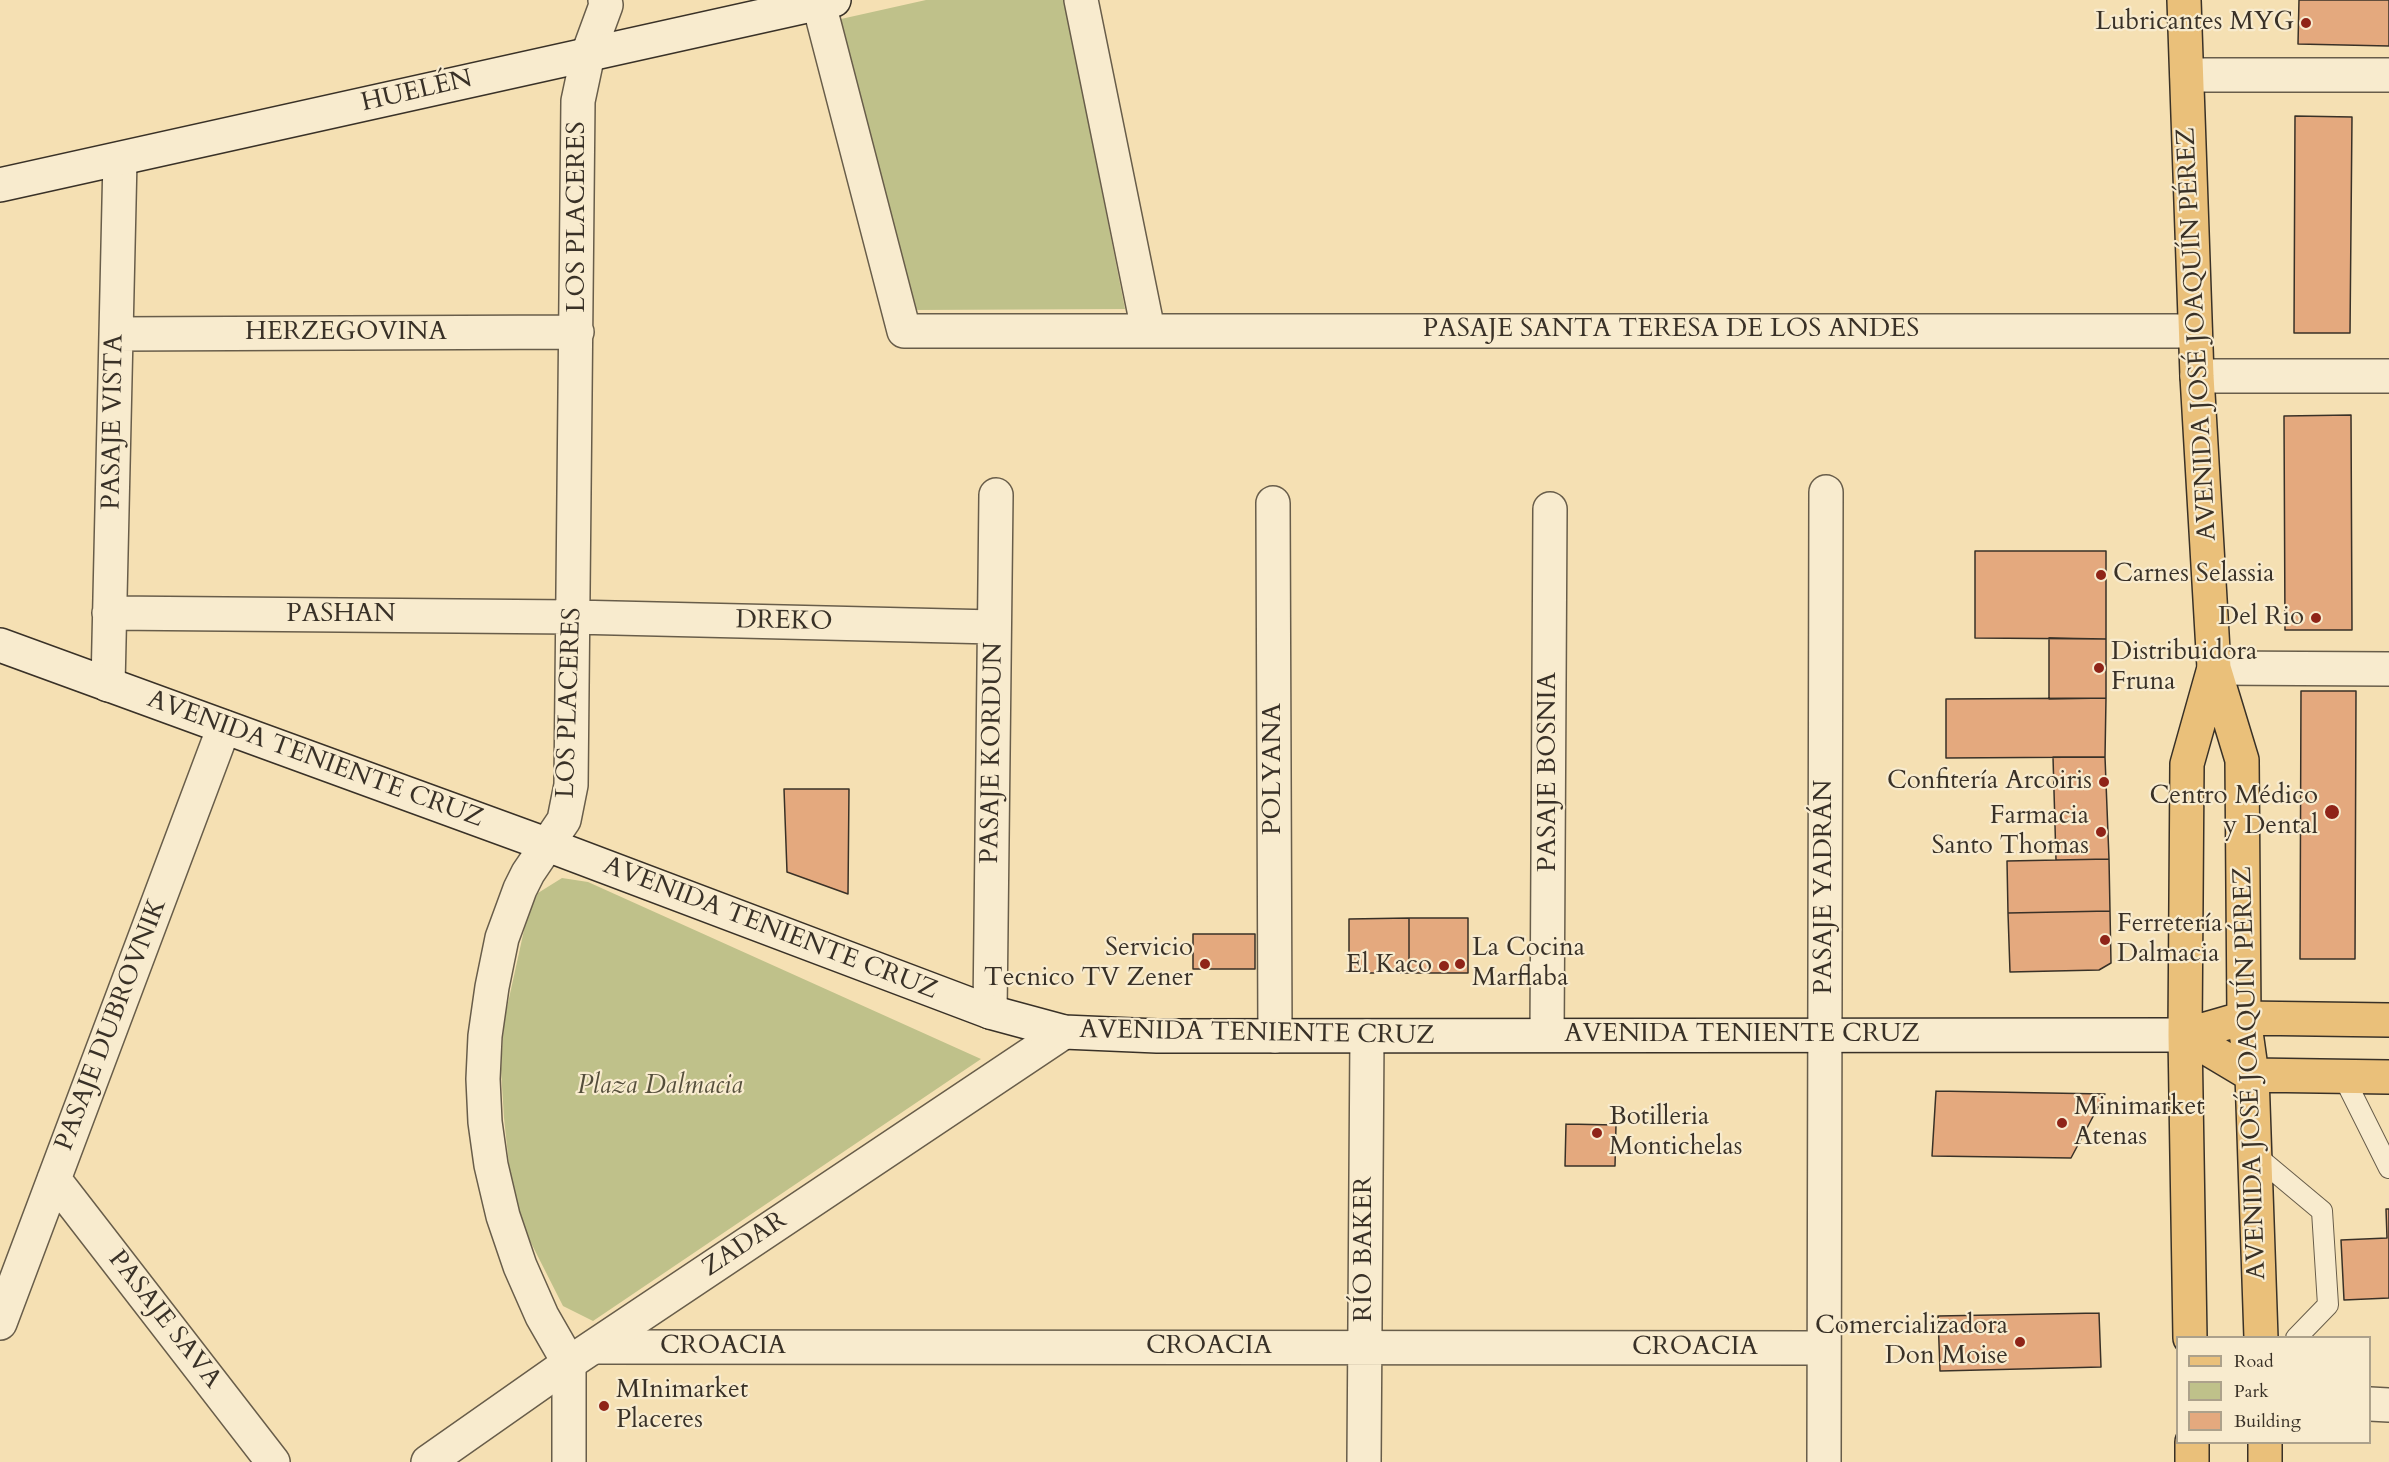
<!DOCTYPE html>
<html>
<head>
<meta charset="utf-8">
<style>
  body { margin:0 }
  #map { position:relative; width:2389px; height:1462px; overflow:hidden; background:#f5e0b3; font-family:Cardo,serif }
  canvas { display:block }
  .legend { position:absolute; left:2176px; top:1336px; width:195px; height:108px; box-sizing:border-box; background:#f8ebce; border:2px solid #aca18b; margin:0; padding:8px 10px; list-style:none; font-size:18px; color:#393127 }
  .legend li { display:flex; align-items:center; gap:12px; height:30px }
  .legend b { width:30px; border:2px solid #aca18b }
</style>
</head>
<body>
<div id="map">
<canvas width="2389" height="1462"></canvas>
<ul class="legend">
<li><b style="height:8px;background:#eac07a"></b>Road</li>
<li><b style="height:16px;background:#bfc18a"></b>Park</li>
<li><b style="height:16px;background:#e4a97e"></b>Building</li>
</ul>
</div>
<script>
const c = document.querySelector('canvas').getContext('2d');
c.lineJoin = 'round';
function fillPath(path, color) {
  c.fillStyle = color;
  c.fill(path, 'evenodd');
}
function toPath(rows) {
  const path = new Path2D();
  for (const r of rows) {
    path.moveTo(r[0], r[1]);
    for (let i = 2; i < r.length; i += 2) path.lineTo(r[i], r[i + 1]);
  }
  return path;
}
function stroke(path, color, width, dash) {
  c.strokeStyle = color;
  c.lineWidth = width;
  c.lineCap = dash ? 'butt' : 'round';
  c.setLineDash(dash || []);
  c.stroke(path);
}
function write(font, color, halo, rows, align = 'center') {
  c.font = font + ' Cardo,serif';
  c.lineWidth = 4.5;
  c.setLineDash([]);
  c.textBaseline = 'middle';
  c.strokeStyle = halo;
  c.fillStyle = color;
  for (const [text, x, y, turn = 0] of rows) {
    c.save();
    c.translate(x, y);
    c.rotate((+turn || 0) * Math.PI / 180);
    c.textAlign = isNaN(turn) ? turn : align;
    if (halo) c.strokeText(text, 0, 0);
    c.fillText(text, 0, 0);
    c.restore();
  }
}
const green = toPath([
  [926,0,1064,0,1125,309,912,310,841,19],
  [562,878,588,882,981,1059,593,1321,563,1306,524,1229,510,1174,504,1118,501,1070,504,1021,528,912,538,893]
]);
const building = toPath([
  [2299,0,2389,0,2389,46,2298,44,2299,0],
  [2295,116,2352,117,2350,333,2294,333,2295,116],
  [2351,415,2352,630,2285,630,2284,416,2351,415],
  [1975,551,2106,551,2106,639,1975,638,1975,551],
  [2049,638,2106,639,2106,698,2049,699,2049,638],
  [2301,691,2356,691,2355,959,2300,959,2301,691],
  [2106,698,2105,757,1946,758,1946,699,2106,698],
  [2053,757,2105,757,2109,859,2056,860,2053,757],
  [784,789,849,789,848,894,787,872,784,789],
  [2109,859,2110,911,2008,913,2007,861,2109,859],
  [2110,911,2111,963,2099,970,2010,972,2008,913,2110,911],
  [1409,918,1468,918,1468,973,1409,973,1409,918],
  [1409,918,1409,973,1349,973,1349,919,1409,918],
  [1193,934,1255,934,1255,969,1193,969,1193,934],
  [1936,1091,2105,1094,2071,1158,1932,1156,1936,1091],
  [1566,1124,1616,1125,1615,1166,1565,1166,1566,1124],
  [2386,1209,2389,1209,2389,1298,2344,1300,2341,1240,2387,1238,2386,1209],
  [2099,1313,2101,1367,1940,1371,1938,1316,2099,1313]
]);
const service = toPath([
  [2343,1076,2389,1168],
  [2255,1155,2322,1211,2328,1305,2296,1338]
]);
const minor = toPath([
  [1081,0,1148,330],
  [819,4,904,331,2195,331],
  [2187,75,2389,75],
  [116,334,577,332],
  [2197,376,2389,376],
  [1273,503,1275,1036],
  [109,613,573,617,994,627],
  [2214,668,2389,669],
  [108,685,120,159],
  [990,1012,996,495],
  [1547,1035,1550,509],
  [54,1179,273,1462],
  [0,1323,224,727],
  [594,1347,1824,1348],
  [2370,1404,2389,1405],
  [569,1462,569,1363,542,1316,520,1266,503,1216,491,1165,485,1122,483,1079,485,1036,492,987,502,938,520,889,528,873,564,820,571,785,578,101,588,54,606,5,605,0],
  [1364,1462,1367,1036],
  [1824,1462,1826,492]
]);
const tertiary = toPath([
  [428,1462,569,1363,1064,1032]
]);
const secondary = toPath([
  [0,185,834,0],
  [0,645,548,845,990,1012,1064,1032,1157,1036,2185,1035]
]);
const primary = toPath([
  [2184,0,2197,376,2214,668,2242,760,2244,1018,2252,1075,2261,1338],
  [2185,1035,2252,1075,2389,1077],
  [2185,1035,2244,1018,2389,1020],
  [2190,1338,2185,1035,2187,764,2214,668],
  [2192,1442,2192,1462],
  [2265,1442,2265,1462]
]);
const markers = [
  [2306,23,6,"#8f2418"],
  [2101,575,6,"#8f2418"],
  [2316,618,6,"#8f2418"],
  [2099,668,6,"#8f2418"],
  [2104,782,6,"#8f2418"],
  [2332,812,8,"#8f2418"],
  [2101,832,6,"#8f2418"],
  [2105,940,6,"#8f2418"],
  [1205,964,6,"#8f2418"],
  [1460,964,6,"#8f2418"],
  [1444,966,6,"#8f2418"],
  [2062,1123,6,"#8f2418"],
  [1597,1133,6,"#8f2418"],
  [2020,1342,6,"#8f2418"],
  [604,1406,6,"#8f2418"]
];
const poiNames = [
  ["Lubricantes MYG",2294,23],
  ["Carnes Selassia",2113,575,"left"],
  ["Del Rio",2304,618],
  ["Distribuidora",2111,653,"left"],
  ["Fruna",2111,683,"left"],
  ["Confitería Arcoiris",2092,782],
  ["Centro Médico",2318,797],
  ["y Dental",2318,827],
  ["Farmacia",2089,817],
  ["Santo Thomas",2089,847],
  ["Ferretería",2117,925,"left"],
  ["Dalmacia",2117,955,"left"],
  ["Servicio",1193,949],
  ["Tecnico TV Zener",1193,979],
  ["La Cocina",1472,949,"left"],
  ["Marflaba",1472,979,"left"],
  ["El Kaco",1432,966],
  ["Minimarket",2074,1108,"left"],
  ["Atenas",2074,1138,"left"],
  ["Botilleria",1609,1118,"left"],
  ["Montichelas",1609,1148,"left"],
  ["Comercializadora",2008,1327],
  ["Don Moise",2008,1357],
  ["MInimarket",616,1391,"left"],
  ["Placeres",616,1421,"left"]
];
const streetNames = [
  ["HUELÉN",417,92,-13],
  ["LOS PLACERES",578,217,-90],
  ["PASAJE SANTA TERESA DE LOS ANDES",1671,330],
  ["HERZEGOVINA",346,333],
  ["AVENIDA JOSÉ JOAQUÍN PÉREZ",2198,334,-93],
  ["PASAJE VISTA",114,422,-89],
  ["PASHAN",341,615],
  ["DREKO",784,622,1],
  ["LOS PLACERES",570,703,-88],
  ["PASAJE KORDUN",993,753,-89],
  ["AVENIDA TENIENTE CRUZ",315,760,20],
  ["POLYANA",1274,769,-90],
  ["PASAJE BOSNIA",1549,772,-90],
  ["PASAJE YADRÁN",1825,887,-90],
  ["AVENIDA TENIENTE CRUZ",770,929,21],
  ["PASAJE DUBROVNIK",112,1025,-69],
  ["AVENIDA TENIENTE CRUZ",1257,1034,1],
  ["AVENIDA TENIENTE CRUZ",1742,1035],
  ["AVENIDA JOSÉ JOAQUÍN PÉREZ",2251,1073,-92],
  ["ZADAR",745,1245,-34],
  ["RÍO BAKER",1365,1249,-90],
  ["PASAJE SAVA",164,1320,52],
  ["CROACIA",723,1347],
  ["CROACIA",1209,1347],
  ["CROACIA",1695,1348]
];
const parkNames = [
  ["Plaza Dalmacia",660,1087]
];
fillPath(green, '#bfc18a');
fillPath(building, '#e4a97e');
stroke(building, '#393127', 1.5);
stroke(service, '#685d4a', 22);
stroke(minor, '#685d4a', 36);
stroke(tertiary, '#685d4a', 36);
stroke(secondary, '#393127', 36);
stroke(primary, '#393127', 36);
stroke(service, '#f8ebce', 20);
stroke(minor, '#f8ebce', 33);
stroke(tertiary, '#f8ebce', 33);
stroke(secondary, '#f8ebce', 33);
stroke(primary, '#eac07a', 33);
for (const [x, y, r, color] of markers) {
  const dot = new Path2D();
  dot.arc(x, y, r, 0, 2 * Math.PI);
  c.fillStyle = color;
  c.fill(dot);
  stroke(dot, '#f8ebce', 2);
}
write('26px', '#393127', '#f8ebce', poiNames, 'right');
write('26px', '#393127', '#f8ebce', streetNames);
write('italic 26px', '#544e3b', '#f8ebce', parkNames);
</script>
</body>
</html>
